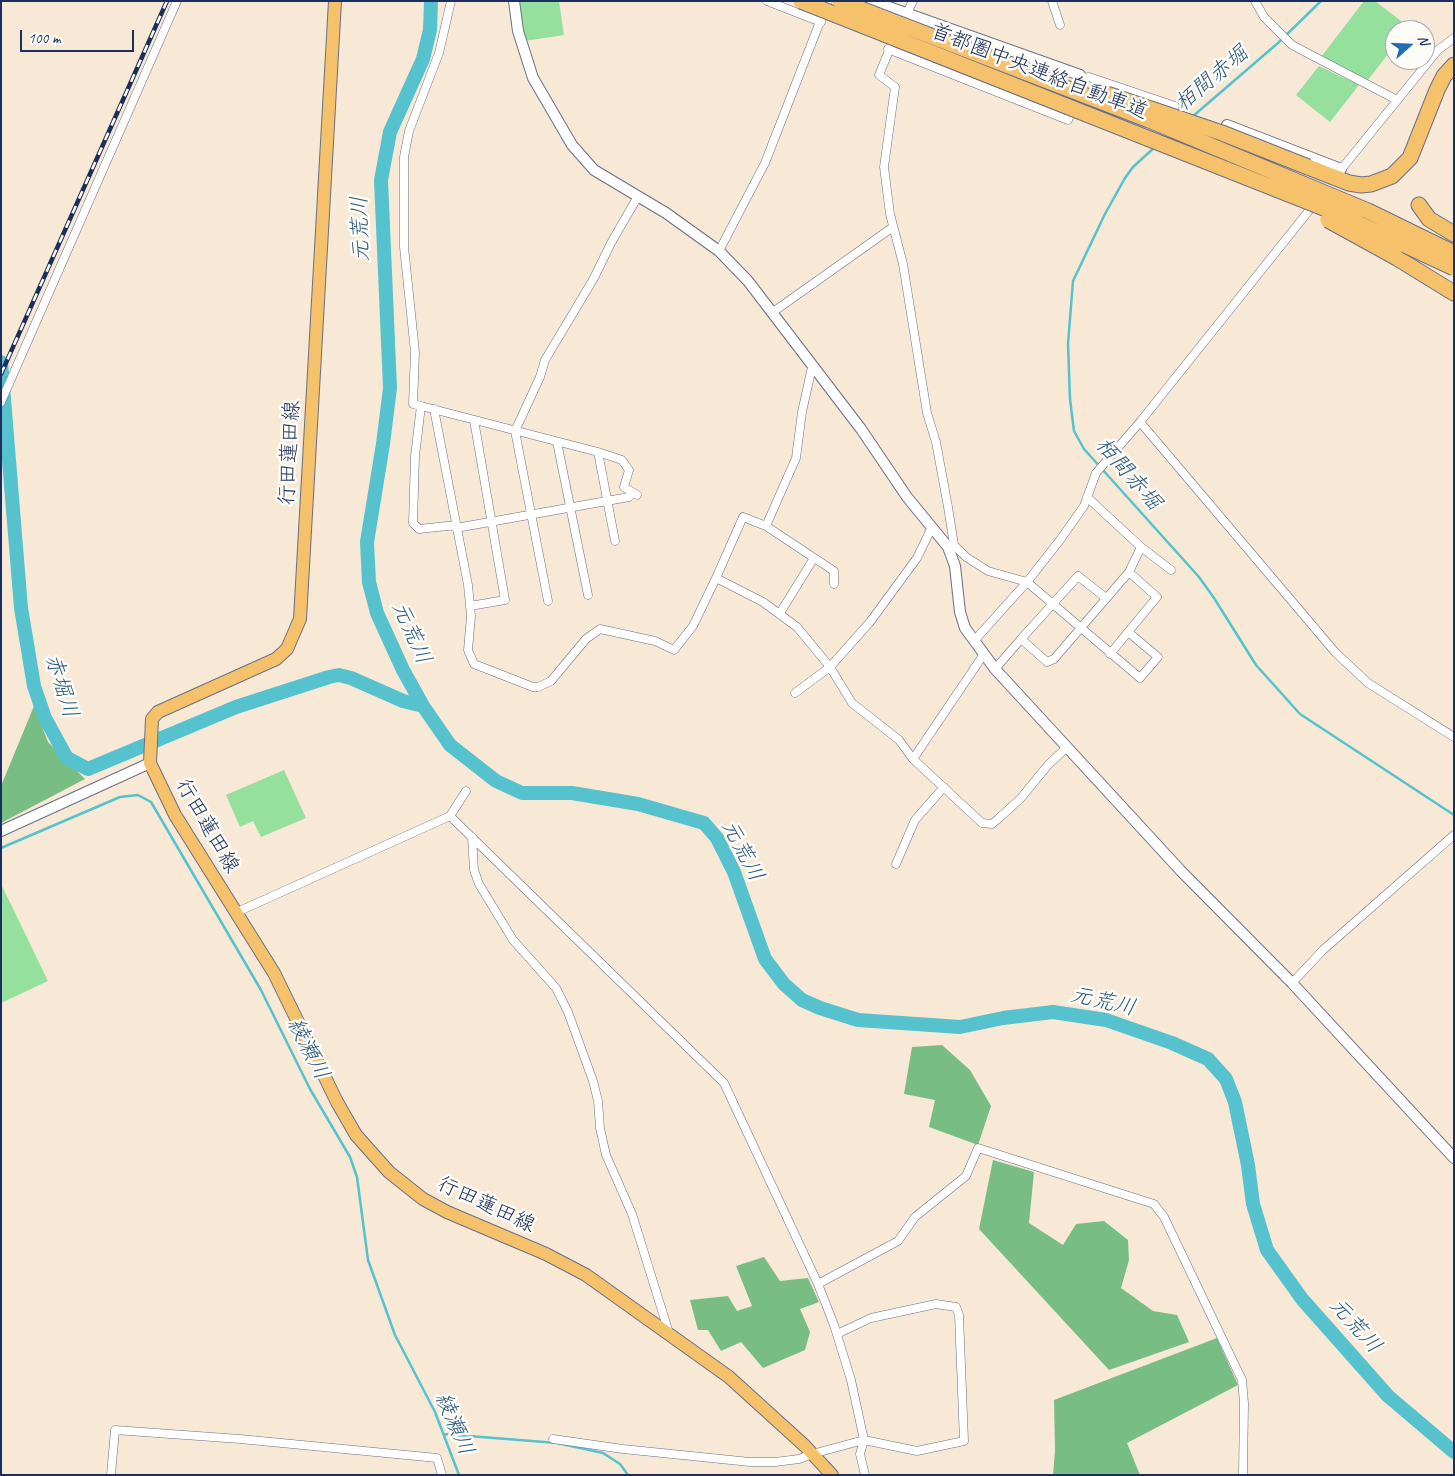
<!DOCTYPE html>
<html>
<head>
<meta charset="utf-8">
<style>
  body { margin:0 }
  #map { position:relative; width:1455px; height:1476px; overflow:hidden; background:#f7e9d5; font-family:Caveat,sans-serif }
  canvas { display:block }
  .frame { position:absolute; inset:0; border:2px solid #1b2f5e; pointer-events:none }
  .north { position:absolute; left:1385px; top:20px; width:50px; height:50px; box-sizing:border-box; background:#fdfcf7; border:1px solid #a3aaba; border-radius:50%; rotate:70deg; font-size:14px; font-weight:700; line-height:20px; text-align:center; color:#1b2f5e }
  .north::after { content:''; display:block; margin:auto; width:18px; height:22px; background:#1f6fb2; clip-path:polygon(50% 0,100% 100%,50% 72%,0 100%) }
  .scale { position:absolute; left:20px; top:30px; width:114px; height:22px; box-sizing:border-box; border:2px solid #1b2f5e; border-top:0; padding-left:6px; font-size:15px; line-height:18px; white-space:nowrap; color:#1b2f5e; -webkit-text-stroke:4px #fdfcf7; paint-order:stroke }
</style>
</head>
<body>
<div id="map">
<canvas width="1455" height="1476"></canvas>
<div class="frame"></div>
<div class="north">N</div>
<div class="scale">100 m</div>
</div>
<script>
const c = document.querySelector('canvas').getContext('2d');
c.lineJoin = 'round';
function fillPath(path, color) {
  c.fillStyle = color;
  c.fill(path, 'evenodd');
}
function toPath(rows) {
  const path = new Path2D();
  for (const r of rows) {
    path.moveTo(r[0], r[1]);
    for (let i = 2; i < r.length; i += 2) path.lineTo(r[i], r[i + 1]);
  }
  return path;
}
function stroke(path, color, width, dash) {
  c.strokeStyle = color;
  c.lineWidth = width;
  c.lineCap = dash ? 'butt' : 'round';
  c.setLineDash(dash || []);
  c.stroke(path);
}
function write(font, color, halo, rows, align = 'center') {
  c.font = font + ' Caveat,"Klee One",sans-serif';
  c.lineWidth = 5;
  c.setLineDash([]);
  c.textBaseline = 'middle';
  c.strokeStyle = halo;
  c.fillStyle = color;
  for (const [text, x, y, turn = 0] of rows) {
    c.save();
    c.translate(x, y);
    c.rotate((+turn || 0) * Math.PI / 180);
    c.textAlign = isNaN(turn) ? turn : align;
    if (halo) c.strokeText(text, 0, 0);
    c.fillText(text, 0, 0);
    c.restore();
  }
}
const green = toPath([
  [519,1,559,1,564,35,524,41],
  [1364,1,1375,1,1409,27,1406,30,1395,30,1395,45,1368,80,1321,57],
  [1319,66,1359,85,1330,122,1296,95],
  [284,770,306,818,261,837,253,821,240,827,226,795],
  [1,884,48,981,1,1003]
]);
const forest = toPath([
  [34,706,48,742,85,779,1,823,1,786],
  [942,1045,970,1070,991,1106,978,1145,929,1127,935,1100,904,1094,912,1047],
  [993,1160,1034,1172,1029,1223,1063,1245,1076,1224,1104,1221,1128,1240,1129,1260,1121,1288,1153,1311,1177,1315,1189,1342,1109,1370,979,1229],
  [764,1257,780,1281,808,1278,819,1302,800,1309,810,1332,805,1350,763,1368,741,1342,721,1351,708,1330,698,1330,690,1300,728,1296,737,1311,752,1306,736,1266],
  [1217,1338,1238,1385,1127,1443,1140,1475,1053,1475,1055,1451,1054,1400]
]);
const stream = toPath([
  [1192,117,1278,43,1321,1],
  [1155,147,1133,167,1125,178,1105,214,1073,281,1068,344,1070,399,1074,431,1084,449,1199,577,1214,598,1256,665,1300,714,1454,815],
  [1,848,120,797,138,795,151,802,261,990,310,1089,350,1157,357,1177,368,1260,395,1335,435,1412,459,1475],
  [444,1434,557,1443,603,1453,620,1464,628,1475]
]);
const river = toPath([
  [431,1,430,30,423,59,390,132,381,180,390,388,383,444,367,542,369,582,377,613,403,670,423,706,450,745,496,781,522,793,572,793,638,804,704,823,717,838,734,872,765,959,784,984,802,1000,820,1008,858,1020,960,1027,1003,1018,1053,1012,1106,1020,1172,1043,1208,1059,1226,1079,1235,1102,1248,1165,1253,1204,1267,1250,1302,1299,1388,1396,1454,1452],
  [1,362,21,608,34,686,45,718,67,758,88,769,236,707,329,677,339,675,351,678,403,701,423,706]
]);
const minor = toPath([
  [767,1,821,22],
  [1052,1,1060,25],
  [1255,1,1264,17,1292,45,1397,100],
  [905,17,913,1],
  [895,36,879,75,895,87,884,167,890,214,903,264,927,413,936,442,948,507,954,545,948,547],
  [888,49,1068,120,1084,78,1089,77,1175,106],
  [1339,172,1438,50,1454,38],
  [719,251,765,163,828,1],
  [773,312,893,227],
  [812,367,802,412,796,458,766,526,743,517,716,578,763,602,797,627,830,667,852,703,899,740,913,759,982,823,992,824,998,819,1021,798,1048,765,1066,748],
  [1,402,177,1],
  [421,406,413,404,415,352,404,247,404,157,409,131,439,53,451,1],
  [434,409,468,585,471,616,468,650,474,664,533,687,538,687,551,681,586,639,600,629,655,641,674,650,693,626,716,578],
  [1140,422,1335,652,1368,683,1454,737],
  [557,442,588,595],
  [598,452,622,460,629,470,624,487,637,495],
  [1087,497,1141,547,1171,570],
  [457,525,419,529,413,523,415,456,421,406,598,452,615,541],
  [766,526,834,571,834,584],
  [456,528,629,497],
  [954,545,966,557,988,571,1027,582,1140,678,1158,657,1128,632],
  [1129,572,1141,547],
  [548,601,515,431,540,377,545,360,594,278,611,243,637,198],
  [470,606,505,600,474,420],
  [780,613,814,558],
  [1021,639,1078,576,1106,598],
  [974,641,1027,582,1060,540,1084,506,1096,473,1140,422,1315,203],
  [995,669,1021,639,1047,662,1054,659,1129,572,1157,597,1110,654],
  [795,693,830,667,870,622,917,558,932,527],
  [913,759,984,654],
  [450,816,724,1083,818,1284,834,1325,851,1380,864,1440,860,1454,865,1475],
  [472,837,474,870,479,884,513,940,556,988,568,1012,593,1081,598,1101,600,1128,606,1155,632,1214,669,1333],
  [896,864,915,820,944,787],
  [235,913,450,816,466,791],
  [1292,983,1323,950,1454,835],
  [818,1284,898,1241,915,1217,966,1176,978,1148,1154,1204,1164,1217,1242,1380,1244,1403,1243,1475],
  [553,1439,623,1449,750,1462,775,1462,799,1459,812,1454,864,1440,917,1451,964,1441,959,1315,956,1307,936,1304,871,1318,837,1334],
  [111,1475,115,1430,240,1439,437,1458,442,1475]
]);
const tertiary = toPath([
  [514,1,518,31,533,78,572,145,594,170,666,213,719,251,748,281,861,429,907,497,948,547,955,566,960,612,965,628,995,669,1181,871,1292,983,1454,1158],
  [872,1,1080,75,1083,80],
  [1227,125,1341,169],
  [1,831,150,763]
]);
const primary = toPath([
  [335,1,300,619,287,649,276,659,158,712,152,719,150,763,175,815,274,973,337,1102,356,1135,389,1172,423,1199,447,1212,546,1254,586,1275,729,1377,805,1446,832,1475]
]);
const motorway = toPath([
  [1308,167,1349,183,1361,185,1371,184,1392,176,1410,158,1437,90,1444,76,1454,65],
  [1419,205,1429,219,1454,234],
  [1397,258,1454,293]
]);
const rail = toPath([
  [1,374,167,1]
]);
const motorwayBridge = toPath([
  [801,1,1334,212,1454,268],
  [840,1,1149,120,1368,211,1454,253],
  [1107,94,1222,133,1308,167],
  [1328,220,1397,258]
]);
const streetNames = [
  ["首都圏中央連絡自動車道",1039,72,21],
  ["行田蓮田線",290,453,-87],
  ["行田蓮田線",207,826,60],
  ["行田蓮田線",486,1205,25]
];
const waterNames = [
  ["栢間赤堀",1212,79,-40],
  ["元荒川",361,229,-92],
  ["栢間赤堀",1128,474,49],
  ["元荒川",411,633,66],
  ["赤堀川",61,686,73],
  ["元荒川",742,851,62],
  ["元荒川",1103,1002,13],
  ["綾瀬川",308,1049,63],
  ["元荒川",1355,1326,48],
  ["綾瀬川",454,1424,67]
];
fillPath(green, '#95e09c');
fillPath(forest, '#78be84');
stroke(stream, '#55c2ce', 2.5);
stroke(river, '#55c2ce', 14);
stroke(minor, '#687088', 9);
stroke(tertiary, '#687088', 12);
stroke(primary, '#687088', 14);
stroke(motorway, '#687088', 17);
stroke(minor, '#fff', 8);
stroke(tertiary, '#fff', 10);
stroke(primary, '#f5c16b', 12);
stroke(motorway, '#f5c16b', 15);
stroke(rail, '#1b2f5e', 4.5);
stroke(rail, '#fdfcf7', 2.5, [8]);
stroke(motorwayBridge, '#687088', 17, []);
stroke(motorwayBridge, '#f5c16b', 15);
write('21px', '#1b2f5e', '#fdfcf7', streetNames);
write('italic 22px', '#2c5b80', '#fdfcf7', waterNames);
</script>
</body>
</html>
